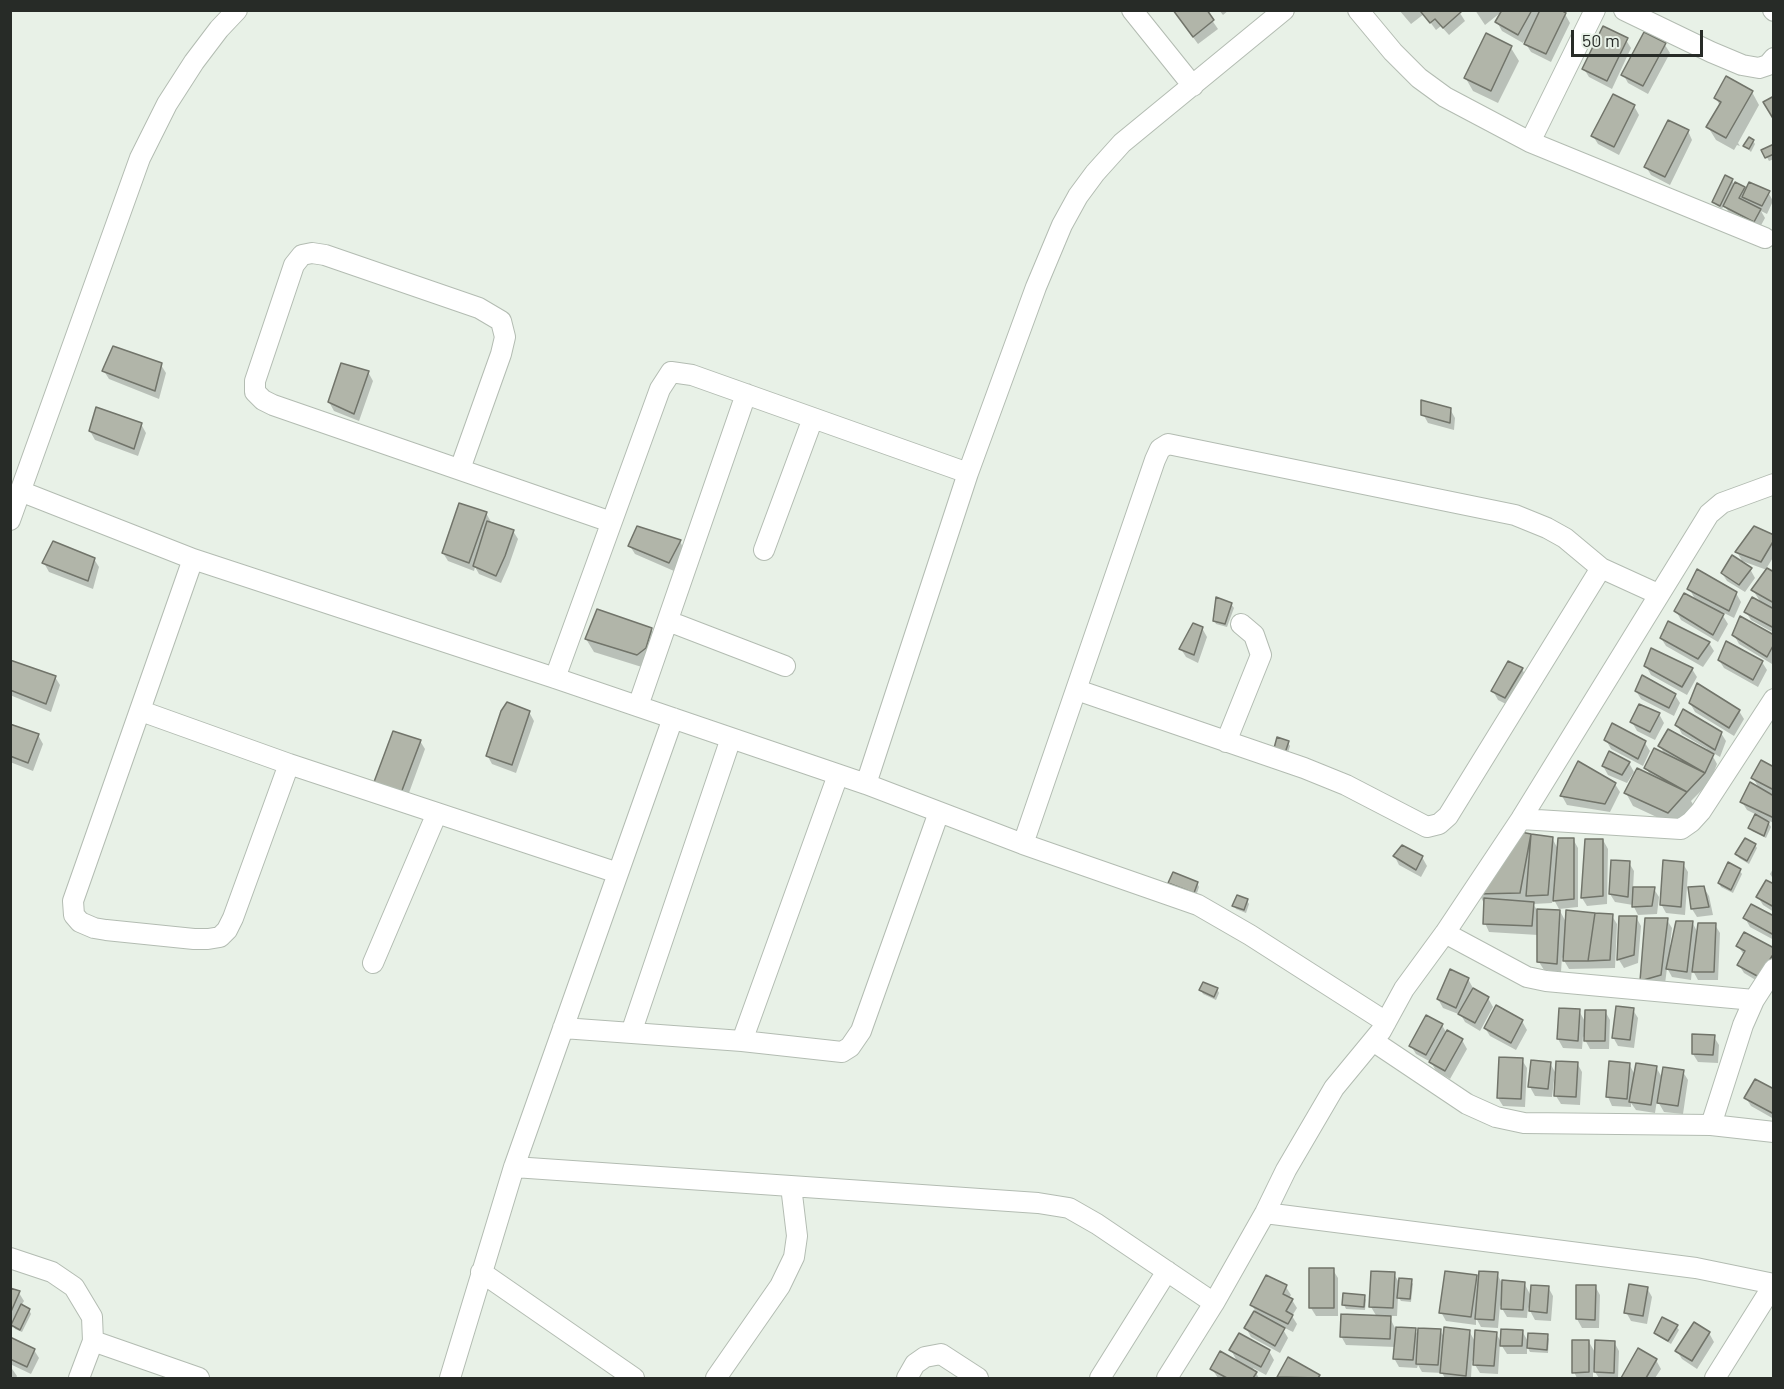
<!DOCTYPE html>
<html>
<head>
<meta charset="utf-8">
<style>
  body { margin:0 }
  #map { position:relative; width:1784px; height:1389px; overflow:hidden; background:#e8f1e7; font-family:Barlow,sans-serif }
  canvas { display:block }
  .frame { position:absolute; inset:0; border:12px solid #272b27; pointer-events:none }
  .scale { position:absolute; left:1571px; top:30px; width:132px; height:27px; box-sizing:border-box; border:3px solid #272b27; border-top:0; padding-left:8px; font-size:18px; line-height:21px; white-space:nowrap; color:#272b27; -webkit-text-stroke:4px #e8f1e7; paint-order:stroke }
</style>
</head>
<body>
<div id="map">
<canvas width="1784" height="1389"></canvas>
<div class="frame"></div>
<div class="scale">50 m</div>
</div>
<script>
const c = document.querySelector('canvas').getContext('2d');
c.lineJoin = 'round';
function fillPath(path, color) {
  c.fillStyle = color;
  c.fill(path, 'evenodd');
}
function toPath(rows) {
  const path = new Path2D();
  for (const r of rows) {
    path.moveTo(r[0], r[1]);
    for (let i = 2; i < r.length; i += 2) path.lineTo(r[i], r[i + 1]);
  }
  return path;
}
function stroke(path, color, width, dash) {
  c.strokeStyle = color;
  c.lineWidth = width;
  c.lineCap = dash ? 'butt' : 'round';
  c.setLineDash(dash || []);
  c.stroke(path);
}
const shadow = toPath([
  [1173,10,1205,10,1218,29,1198,44],
  [1219,10,1229,10,1223,15],
  [1399,10,1458,10,1465,21,1449,35,1441,26,1436,30,1424,14,1411,24],
  [1475,10,1499,10,1500,13,1485,25],
  [1504,10,1557,10,1565,14,1570,23,1551,62,1531,52,1524,41,1523,43,1502,31,1497,22],
  [1486,35,1511,48,1519,61,1498,103,1473,91,1465,77],
  [1626,40,1631,48,1612,89,1589,77,1584,69],
  [1665,45,1670,53,1648,94,1628,83,1623,74],
  [1752,92,1759,105,1738,143,1740,146,1737,145,1734,150,1716,140,1708,127,1720,106,1716,98],
  [1634,106,1639,115,1619,155,1598,144,1593,136],
  [1688,131,1692,140,1670,185,1651,175,1646,167],
  [1753,141,1755,144,1751,152,1745,146],
  [1774,147,1774,159,1769,161,1763,150],
  [1732,180,1735,186,1744,188,1746,192,1768,192,1773,201,1767,214,1761,211,1765,218,1759,229,1730,214,1724,205,1722,209,1716,205,1714,202],
  [161,365,166,373,159,399,109,379,104,371],
  [368,372,373,381,359,421,334,411,329,402],
  [1450,409,1455,418,1454,430,1428,423,1423,414],
  [141,424,146,433,138,456,95,440,90,431],
  [486,513,491,522,490,524,513,531,518,539,509,565,501,583,479,574,475,567,474,571,448,561,443,553],
  [1774,536,1774,556,1766,569,1774,574,1774,633,1751,620,1746,612,1761,603,1753,590,1767,570,1742,561,1737,552],
  [680,541,684,550,674,571,635,554,630,546],
  [94,559,99,567,93,589,49,572,44,563],
  [1750,569,1755,578,1745,592,1727,581,1722,573],
  [1689,588,1736,593,1741,602,1734,618,1720,611,1728,624,1718,642,1681,620,1676,611,1696,601],
  [1231,604,1234,608,1227,627,1216,624,1214,620],
  [1202,628,1207,637,1198,663,1186,657,1181,649],
  [651,629,659,642,645,668,594,652,586,639],
  [1734,635,1774,637,1772,664,1739,644],
  [1661,638,1709,643,1714,651,1703,667,1666,646],
  [1719,660,1762,662,1767,670,1758,687,1724,668],
  [10,662,55,677,60,685,51,712,10,695],
  [1646,666,1692,669,1697,677,1687,695,1651,675],
  [1522,669,1527,678,1510,706,1498,700,1493,691],
  [1636,691,1675,695,1680,703,1674,716,1641,699],
  [1690,703,1739,711,1744,719,1734,736,1695,712],
  [1640,706,1659,714,1664,723,1655,740,1637,731,1632,722],
  [529,712,534,721,516,773,492,764,487,755],
  [1677,725,1721,733,1726,741,1720,757,1710,751,1717,764,1710,782,1691,801,1694,806,1676,826,1633,806,1626,793,1650,775,1646,768,1665,755,1660,746,1706,752,1707,749,1682,734],
  [10,726,38,735,43,744,33,771,10,762],
  [1606,740,1645,743,1650,751,1643,766,1611,749],
  [420,741,425,749,406,801,380,790],
  [1288,743,1290,746,1286,759,1275,752],
  [1579,763,1615,784,1620,792,1610,812,1567,805,1562,796],
  [1629,763,1634,772,1627,783,1608,775,1603,766],
  [1774,769,1774,795,1770,793,1769,795,1774,798,1774,823,1767,820,1771,827,1766,838,1752,831,1750,828,1757,815,1747,810,1742,802,1760,790,1753,778],
  [1522,834,1552,838,1558,849,1573,839,1578,848,1578,907,1559,909,1553,898,1552,903,1533,904,1537,910,1560,911,1567,924,1612,916,1617,924,1615,968,1569,969,1562,957,1561,972,1544,970,1539,962,1538,935,1489,932,1485,923,1485,905,1479,894],
  [1603,840,1608,849,1607,904,1587,906,1582,898],
  [1755,845,1757,848,1749,864,1739,858,1737,854],
  [1395,857,1422,857,1427,866,1421,877,1399,865],
  [1629,863,1634,871,1633,889,1654,889,1659,897,1657,914,1638,915,1633,905,1615,902,1610,894],
  [1683,864,1688,872,1685,915,1666,913,1661,904],
  [1774,867,1774,880,1770,874],
  [1739,870,1742,874,1733,893,1721,887,1719,883],
  [1170,883,1197,883,1199,887,1196,896,1172,887],
  [1774,886,1774,912,1763,905,1758,897],
  [1704,888,1709,896,1713,915,1697,917,1692,909,1690,889],
  [1247,901,1249,904,1246,913,1236,909,1234,906],
  [1636,917,1641,926,1638,963,1624,968,1619,960,1621,918],
  [1745,918,1774,918,1774,940,1750,927],
  [1667,920,1672,928,1670,945,1672,945,1692,922,1698,933,1715,925,1720,933,1718,980,1698,980,1692,969,1691,980,1672,977,1667,968,1665,984,1642,981],
  [1738,946,1774,950,1774,969,1764,985,1744,973,1739,965,1744,955],
  [1468,979,1473,988,1473,989,1488,998,1493,1007,1480,1031,1465,1022,1461,1015,1443,1008,1438,999],
  [1217,989,1219,993,1216,1000,1203,994,1201,990],
  [1633,1010,1638,1018,1634,1048,1618,1046,1613,1037],
  [1579,1011,1586,1023,1605,1011,1610,1020,1609,1049,1590,1049,1583,1036,1582,1049,1563,1048,1558,1039],
  [1522,1021,1527,1030,1516,1050,1490,1036,1485,1028],
  [1442,1025,1447,1034,1462,1040,1467,1049,1450,1079,1436,1071,1431,1062,1416,1054,1411,1046],
  [1714,1037,1719,1045,1718,1063,1698,1062,1693,1054],
  [1522,1060,1527,1068,1525,1107,1503,1106,1498,1098],
  [1550,1063,1555,1072,1552,1097,1535,1096,1530,1087],
  [1577,1063,1582,1072,1580,1105,1561,1104,1556,1096],
  [1629,1064,1635,1075,1656,1067,1663,1079,1683,1072,1688,1080,1683,1114,1664,1112,1657,1100,1655,1113,1636,1110,1631,1103,1631,1107,1612,1106,1608,1097],
  [1774,1091,1774,1119,1751,1106,1746,1098],
  [1333,1270,1338,1278,1338,1316,1316,1316,1311,1308],
  [1394,1274,1400,1284,1411,1281,1413,1284,1411,1302,1401,1301,1398,1297,1397,1316,1389,1316,1395,1328,1415,1330,1419,1337,1440,1330,1445,1339,1469,1331,1476,1343,1496,1333,1502,1344,1522,1331,1529,1343,1547,1336,1549,1339,1548,1353,1530,1352,1527,1346,1527,1354,1507,1354,1500,1343,1498,1374,1480,1373,1472,1360,1471,1378,1445,1378,1442,1373,1422,1372,1418,1365,1417,1368,1399,1367,1394,1358,1395,1347,1346,1345,1341,1336,1377,1317,1371,1307],
  [1497,1274,1503,1285,1524,1283,1531,1296,1548,1287,1553,1296,1551,1321,1535,1320,1528,1307,1527,1318,1507,1317,1500,1305,1498,1328,1481,1327,1476,1318,1476,1325,1446,1321,1441,1312,1476,1276,1479,1281],
  [1578,1286,1595,1286,1600,1295,1599,1328,1582,1328,1577,1319],
  [1286,1287,1291,1295,1289,1298,1292,1300,1297,1308,1292,1316,1297,1324,1293,1332,1281,1326,1288,1338,1280,1353,1251,1337,1246,1328,1258,1316,1252,1305],
  [1647,1288,1652,1297,1647,1324,1631,1321,1626,1312],
  [10,1289,19,1293,24,1301,21,1306,29,1310,31,1314,22,1332,15,1329,13,1326,10,1333],
  [1364,1296,1366,1300,1365,1310,1346,1309,1344,1305],
  [1676,1326,1679,1330,1671,1344,1658,1336,1655,1333],
  [1709,1333,1714,1342,1697,1369,1682,1359,1677,1351],
  [10,1339,34,1350,39,1358,31,1374,10,1364],
  [1589,1342,1596,1354,1614,1342,1619,1351,1618,1378,1599,1378,1593,1369,1593,1378,1577,1378,1574,1372],
  [1231,1350,1269,1351,1274,1360,1266,1375,1253,1368,1259,1378,1218,1378,1212,1369,1238,1363],
  [1639,1350,1656,1360,1661,1369,1655,1378,1623,1378],
  [1288,1359,1319,1376,1320,1378,1279,1378],
  [10,1366,17,1376,16,1378,10,1378]
]);
const building = toPath([
  [1173,10,1207,10,1214,20,1193,37,1173,10],
  [1424,10,1460,10,1461,12,1443,28,1435,19,1430,23,1421,12,1424,10],
  [1502,10,1532,10,1518,35,1495,22,1502,10],
  [1540,10,1561,10,1566,13,1546,54,1524,44,1540,10],
  [1603,26,1628,38,1607,81,1582,69,1603,26],
  [1644,32,1666,43,1643,86,1621,75,1644,32],
  [1486,33,1512,46,1491,91,1464,78,1486,33],
  [1726,76,1753,91,1726,138,1706,127,1721,102,1714,98,1726,76],
  [1613,94,1635,105,1614,147,1591,136,1613,94],
  [1774,96,1774,120,1763,102,1774,96],
  [1668,120,1689,130,1665,177,1644,167,1668,120],
  [1749,137,1754,140,1749,149,1743,146,1749,137],
  [1774,144,1774,154,1765,158,1761,150,1774,144],
  [1725,175,1733,179,1720,206,1712,202,1725,175],
  [1735,182,1745,187,1739,198,1761,209,1754,222,1723,206,1735,182],
  [1749,182,1770,191,1762,206,1742,197,1749,182],
  [113,346,162,363,155,391,102,371,113,346],
  [341,363,369,371,354,414,328,402,341,363],
  [1421,400,1451,408,1450,423,1421,415,1421,400],
  [96,407,142,423,134,449,89,431,96,407],
  [459,503,487,512,469,563,442,553,459,503],
  [487,521,514,530,505,556,496,576,473,566,487,521],
  [637,526,681,540,669,563,628,546,637,526],
  [1754,526,1774,535,1774,540,1761,562,1735,552,1754,526],
  [53,541,95,558,88,581,42,563,53,541],
  [1732,555,1752,568,1739,585,1721,573,1732,555],
  [1767,568,1774,572,1774,603,1751,590,1767,568],
  [1697,569,1737,592,1729,611,1687,589,1697,569],
  [1684,593,1724,614,1713,635,1674,611,1684,593],
  [1216,597,1232,603,1225,624,1213,621,1216,597],
  [1752,597,1774,609,1774,628,1744,612,1752,597],
  [597,609,652,628,646,648,637,655,585,639,597,609],
  [1740,616,1774,635,1774,644,1767,657,1732,635,1740,616],
  [1668,621,1710,642,1698,659,1660,638,1668,621],
  [1193,623,1203,627,1194,655,1179,649,1193,623],
  [1726,641,1763,661,1753,680,1718,660,1726,641],
  [1651,648,1693,668,1682,687,1644,666,1651,648],
  [10,660,56,676,46,704,10,690,10,660],
  [1508,661,1523,668,1505,698,1491,691,1508,661],
  [1642,675,1676,694,1669,708,1635,691,1642,675],
  [1697,683,1740,710,1729,728,1689,703,1697,683],
  [507,702,530,711,512,765,486,756,501,711,507,702],
  [1639,704,1660,713,1650,732,1630,722,1639,704],
  [1683,709,1722,732,1715,750,1675,725,1683,709],
  [1612,723,1646,741,1638,759,1604,740,1612,723],
  [10,724,39,734,28,763,10,756,10,724],
  [1668,729,1714,754,1705,773,1658,746,1668,729],
  [393,731,421,740,401,793,374,782,393,731],
  [1277,737,1289,741,1284,756,1273,752,1277,737],
  [1654,748,1705,773,1687,792,1644,768,1654,748],
  [1609,751,1630,762,1622,775,1602,766,1609,751],
  [1761,760,1774,767,1774,790,1751,778,1761,760],
  [1578,761,1616,783,1605,804,1560,796,1578,761],
  [1637,768,1687,792,1668,813,1624,793,1637,768],
  [1750,782,1774,796,1774,818,1740,802,1750,782],
  [1755,814,1769,822,1764,836,1748,828,1755,814],
  [1521,832,1531,834,1520,893,1477,894,1521,832],
  [1531,834,1553,837,1548,895,1526,896,1531,834],
  [1558,838,1574,838,1574,899,1553,901,1558,838],
  [1745,838,1756,844,1747,861,1735,854,1745,838],
  [1585,839,1603,839,1603,896,1581,898,1585,839],
  [1402,845,1423,856,1416,870,1393,856,1402,845],
  [1611,860,1630,861,1628,897,1609,894,1611,860],
  [1663,860,1684,862,1681,907,1660,905,1663,860],
  [1728,862,1741,869,1731,890,1718,883,1728,862],
  [1173,872,1198,882,1194,893,1168,883,1173,872],
  [1766,880,1774,884,1774,907,1756,897,1766,880],
  [1704,886,1709,907,1691,909,1688,887,1704,886],
  [1633,887,1655,887,1652,906,1632,907,1633,887],
  [1237,895,1248,899,1244,910,1232,906,1237,895],
  [1484,898,1534,902,1532,926,1483,924,1484,898],
  [1751,904,1774,916,1774,935,1743,918,1751,904],
  [1537,909,1560,910,1557,964,1537,962,1537,909],
  [1566,910,1595,913,1588,961,1563,961,1566,910],
  [1595,913,1613,914,1610,960,1588,961,1595,913],
  [1619,916,1637,916,1634,955,1617,960,1619,916],
  [1645,918,1668,918,1661,975,1640,981,1645,918],
  [1676,921,1693,921,1687,972,1666,969,1676,921],
  [1698,923,1716,923,1714,972,1692,972,1698,923],
  [1744,932,1774,948,1774,953,1759,977,1737,965,1745,951,1736,946,1744,932],
  [1450,969,1469,978,1456,1008,1437,999,1450,969],
  [1203,982,1218,988,1214,997,1199,990,1203,982],
  [1473,988,1489,997,1475,1023,1458,1014,1473,988],
  [1496,1005,1523,1020,1511,1043,1484,1028,1496,1005],
  [1616,1006,1634,1008,1630,1040,1612,1038,1616,1006],
  [1559,1008,1580,1009,1578,1041,1557,1039,1559,1008],
  [1585,1010,1606,1010,1605,1041,1584,1041,1585,1010],
  [1426,1015,1443,1024,1426,1055,1409,1046,1426,1015],
  [1447,1030,1463,1039,1445,1071,1429,1062,1447,1030],
  [1692,1034,1715,1035,1713,1055,1692,1054,1692,1034],
  [1499,1057,1523,1058,1521,1099,1497,1098,1499,1057],
  [1531,1060,1551,1062,1548,1089,1528,1087,1531,1060],
  [1556,1061,1578,1062,1576,1097,1554,1096,1556,1061],
  [1609,1061,1630,1063,1627,1099,1606,1097,1609,1061],
  [1636,1063,1657,1066,1651,1105,1629,1102,1636,1063],
  [1663,1067,1684,1070,1678,1106,1657,1103,1663,1067],
  [1755,1079,1774,1089,1774,1114,1744,1098,1755,1079],
  [1309,1268,1334,1268,1334,1308,1309,1308,1309,1268],
  [1371,1271,1395,1272,1393,1308,1369,1307,1371,1271],
  [1445,1271,1477,1275,1471,1317,1439,1313,1445,1271],
  [1479,1271,1498,1272,1494,1320,1475,1319,1479,1271],
  [1266,1275,1287,1285,1283,1294,1293,1299,1286,1311,1293,1315,1288,1324,1250,1305,1266,1275],
  [1399,1278,1412,1279,1410,1299,1397,1298,1399,1278],
  [1502,1280,1525,1282,1523,1310,1501,1309,1502,1280],
  [1629,1284,1648,1287,1643,1316,1624,1313,1629,1284],
  [1531,1285,1549,1286,1547,1313,1529,1311,1531,1285],
  [1576,1285,1596,1285,1595,1320,1576,1319,1576,1285],
  [10,1288,20,1291,10,1314,10,1288],
  [1343,1293,1365,1295,1364,1307,1342,1305,1343,1293],
  [21,1304,30,1309,20,1330,11,1325,21,1304],
  [1254,1311,1285,1328,1275,1346,1244,1328,1254,1311],
  [1341,1314,1391,1316,1390,1339,1340,1337,1341,1314],
  [1662,1317,1678,1325,1668,1341,1654,1333,1662,1317],
  [1694,1322,1710,1332,1692,1361,1675,1351,1694,1322],
  [1396,1327,1416,1328,1413,1360,1393,1359,1396,1327],
  [1444,1327,1470,1330,1466,1376,1440,1373,1444,1327],
  [1418,1328,1441,1329,1438,1365,1416,1364,1418,1328],
  [1501,1329,1523,1330,1522,1346,1500,1346,1501,1329],
  [1475,1330,1497,1332,1494,1366,1473,1365,1475,1330],
  [1239,1333,1270,1350,1261,1367,1229,1350,1239,1333],
  [1528,1333,1548,1334,1547,1350,1527,1348,1528,1333],
  [10,1337,35,1349,27,1367,10,1359,10,1337],
  [1572,1340,1589,1340,1589,1372,1572,1373,1572,1340],
  [1595,1340,1615,1341,1614,1373,1594,1372,1595,1340],
  [1638,1348,1657,1359,1646,1378,1621,1378,1638,1348],
  [1220,1351,1257,1372,1253,1378,1227,1378,1210,1369,1220,1351],
  [1288,1357,1320,1375,1318,1378,1277,1377,1288,1357]
]);
const street = toPath([
  [1132,10,1193,86],
  [1358,10,1393,52,1419,78,1445,97,1530,142,1765,238],
  [1624,10,1711,52,1742,65,1759,68,1768,65,1774,58],
  [1773,10,1774,11],
  [1530,142,1595,10],
  [460,469,501,354,505,337,501,321,479,308,325,255,312,253,302,255,294,265,255,381,255,392,263,400,273,405,611,522],
  [20,491,193,559,555,678,866,784,1023,844,1198,905,1250,935,1386,1022],
  [10,520,140,158,167,104,194,62,219,29,237,10],
  [764,550,813,418],
  [668,621,785,666],
  [555,678,660,389,671,372,692,375,968,473],
  [1077,690,1304,768,1346,785,1427,827,1439,824,1448,816,1601,568],
  [638,706,746,394],
  [141,711,289,764,233,918,227,930,220,937,208,939,194,939,106,930,94,928,80,922,74,915,73,901,193,559],
  [1226,742,1261,655,1254,635,1241,624],
  [289,764,618,873],
  [866,784,968,473,1036,287,1062,225,1078,196,1095,173,1122,143,1284,10],
  [1521,819,1681,829,1691,822,1701,811,1774,699],
  [1023,844,1155,460,1160,449,1168,444,1515,515,1547,528,1565,538,1601,568,1658,594],
  [1445,933,1527,977,1546,981,1754,1000],
  [373,963,437,813],
  [563,1028,742,1041,842,1052,850,1047,861,1031,939,812],
  [631,1033,731,738],
  [742,1041,838,775],
  [1373,1041,1467,1104,1496,1117,1524,1123,1711,1125,1774,1132],
  [1711,1125,1743,1025,1754,1000,1774,969],
  [514,1167,1038,1203,1069,1208,1097,1224,1214,1303],
  [1265,1213,1696,1268,1774,1284],
  [10,1258,52,1272,74,1287,92,1317,93,1341,79,1378],
  [481,1272,634,1378],
  [93,1341,199,1378],
  [450,1378,514,1167,673,718],
  [716,1378,780,1286,794,1257,797,1236,791,1186],
  [907,1378,915,1364,925,1357,941,1354,978,1378],
  [1100,1378,1167,1271],
  [1167,1378,1214,1303,1265,1213,1286,1170,1334,1088,1381,1031,1404,989,1445,933,1521,819,1709,514,1722,503,1774,484],
  [1715,1378,1774,1284]
]);
fillPath(shadow, '#0003');
fillPath(building, '#b1b5a9');
stroke(building, '#71746a', 1.5);
stroke(street, '#b3bcb2', 22);
stroke(street, '#fff', 20);
</script>
</body>
</html>
